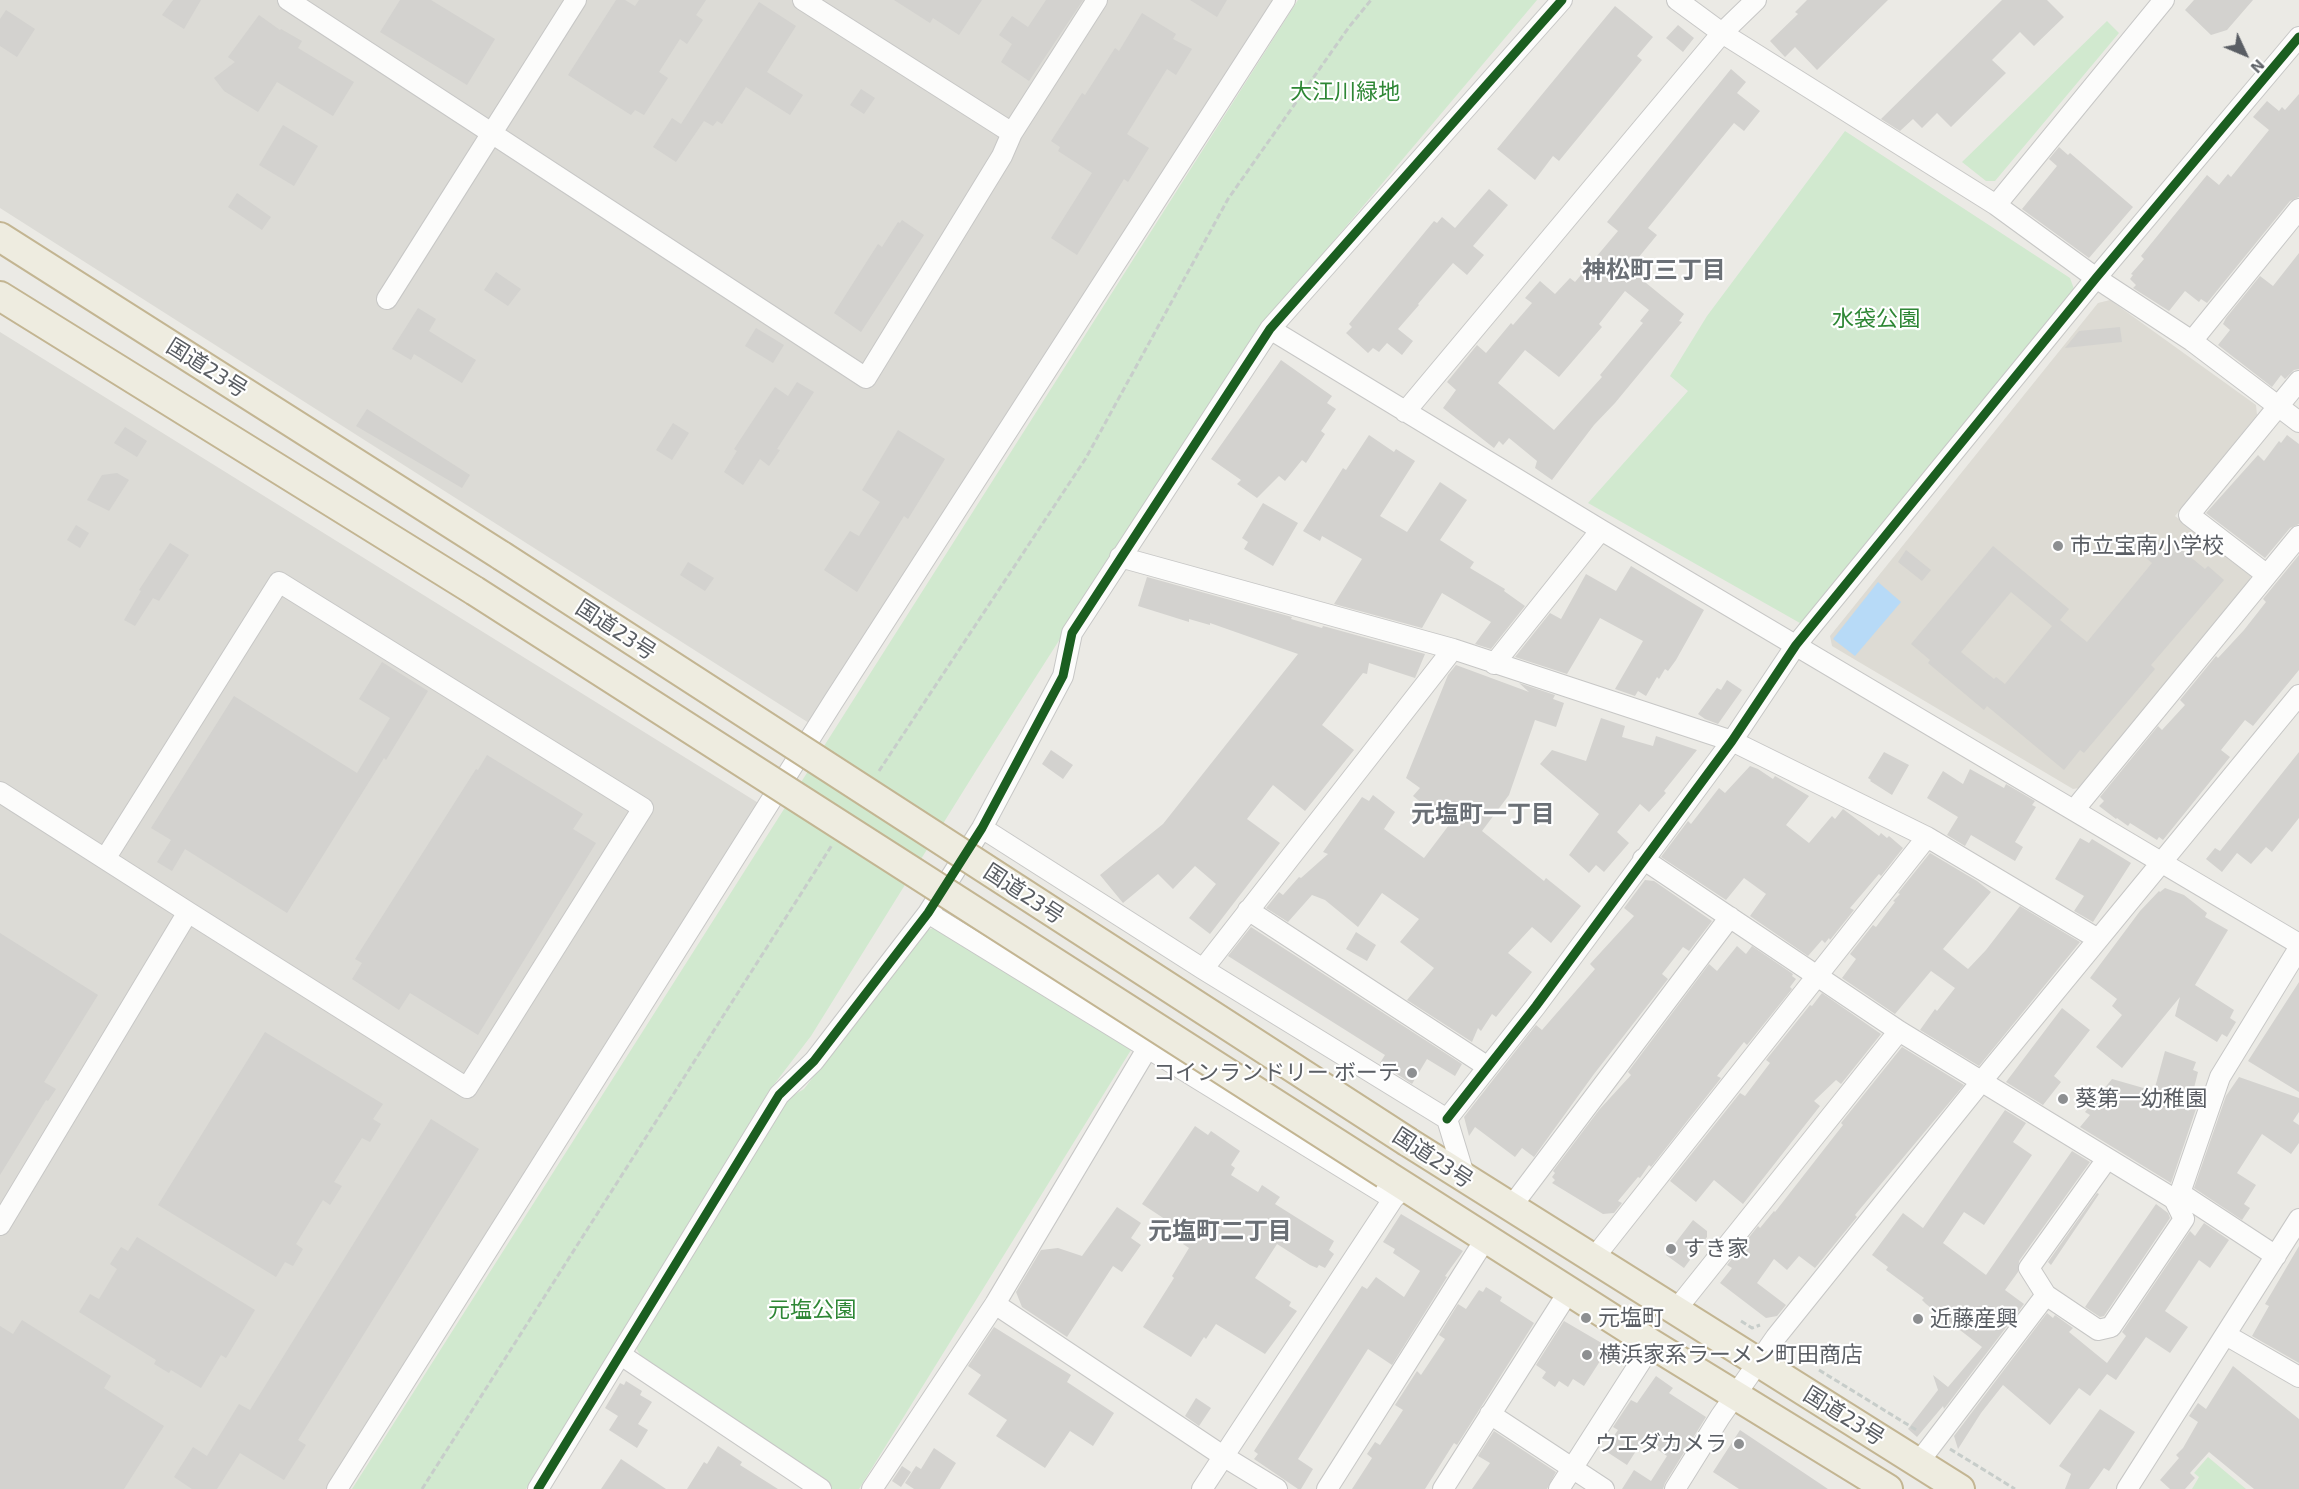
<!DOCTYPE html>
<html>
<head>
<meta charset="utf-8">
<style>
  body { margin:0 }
  #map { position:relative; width:2299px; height:1489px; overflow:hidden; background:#ebeae5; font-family:"Exo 2",sans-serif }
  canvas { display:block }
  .north { position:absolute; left:2215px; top:24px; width:60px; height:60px; -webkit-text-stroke:4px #fff; paint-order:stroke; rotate:134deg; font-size:16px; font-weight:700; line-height:24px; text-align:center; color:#5a5e64 }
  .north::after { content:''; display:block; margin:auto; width:21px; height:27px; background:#5a5e64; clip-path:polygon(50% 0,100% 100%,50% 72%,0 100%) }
</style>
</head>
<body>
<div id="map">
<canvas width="2299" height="1489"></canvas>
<div class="north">N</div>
</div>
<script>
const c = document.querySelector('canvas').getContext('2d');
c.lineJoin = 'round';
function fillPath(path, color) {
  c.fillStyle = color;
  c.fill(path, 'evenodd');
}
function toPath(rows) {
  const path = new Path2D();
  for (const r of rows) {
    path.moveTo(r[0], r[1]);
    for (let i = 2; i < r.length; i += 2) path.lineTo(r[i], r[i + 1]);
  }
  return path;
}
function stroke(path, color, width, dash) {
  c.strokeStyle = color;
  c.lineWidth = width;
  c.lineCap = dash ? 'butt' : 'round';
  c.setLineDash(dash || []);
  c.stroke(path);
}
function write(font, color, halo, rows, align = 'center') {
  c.font = font + ' "Exo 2","Noto Sans JP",sans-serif';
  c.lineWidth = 4.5;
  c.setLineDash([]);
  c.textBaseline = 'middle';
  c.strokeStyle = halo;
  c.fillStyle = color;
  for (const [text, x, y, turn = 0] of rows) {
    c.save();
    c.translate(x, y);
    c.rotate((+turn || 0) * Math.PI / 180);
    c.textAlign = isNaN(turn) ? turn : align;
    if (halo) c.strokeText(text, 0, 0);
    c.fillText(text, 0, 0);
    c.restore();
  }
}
const industrial = toPath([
  [0,0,1273,0,809,723,0,208],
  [0,332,760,804,327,1489,0,1489]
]);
const education = toPath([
  [2110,300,2256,405,2257,415,2175,516,2251,576,2248,586,2084,787,2073,789,1832,646,1830,636,2098,303]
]);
const green = toPath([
  [1298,0,1537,0,1267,320,1247,346,977,769,811,1036,769,1091,526,1489,352,1489],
  [2107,21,2119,33,1995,181,1986,181,1962,162],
  [1845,131,2070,278,2074,289,1807,627,1588,503,1688,391,1670,376,1707,316],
  [935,927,1131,1050,859,1489,830,1489,646,1365,636,1348,648,1320,787,1099,804,1089,924,932],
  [2208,1457,2246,1489,2192,1489,2199,1477,2194,1473]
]);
const water = toPath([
  [1878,582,1901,602,1855,656,1833,639]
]);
const building = toPath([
  [173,0,201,0,184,29,162,15],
  [400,0,431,0,495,39,467,85,380,32],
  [616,0,625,0,635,6,639,0,706,0,696,15,703,20,687,44,680,39,659,72,668,78,644,115,635,110,631,115,568,75],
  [894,0,982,0,959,35,933,18,930,23],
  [1046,0,1083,0,1029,81,1001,62,1012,44,999,35,1012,16,1028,27],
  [1190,0,1227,0,1217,17],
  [1807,0,1888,0,1817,70,1795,47,1785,57,1770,41,1798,14,1795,12],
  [2002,0,2047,0,2064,17,2034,46,2020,32,1992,60,2006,73,1951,127,1937,113,1922,128,1913,119,1900,131,1881,119],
  [2194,0,2253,0,2227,30,2211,35,2185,10],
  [759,2,796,26,767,72,803,95,790,115,746,87,722,124,717,121,713,126,704,121,676,162,653,147,672,118,681,124],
  [1615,6,1653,37,1637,56,1642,60,1559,161,1553,156,1535,180,1497,149],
  [6,10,35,29,17,57,0,46,0,19],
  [1142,13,1176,34,1173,39,1192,49,1176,75,1167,69,1127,134,1149,148,1128,182,1124,179,1077,255,1051,238,1092,173,1058,151,1060,147,1051,141,1082,93,1085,95,1115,48,1119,51],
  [259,15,280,30,281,29,302,41,298,48,354,82,333,116,277,82,258,112,224,91,214,78,235,62,228,57],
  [1678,25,1694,38,1683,52,1666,38],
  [1731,69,1746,82,1737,93,1760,111,1744,131,1734,123,1648,228,1657,235,1629,269,1684,314,1679,321,1682,322,1615,403,1594,425,1552,480,1535,468,1537,461,1509,438,1503,445,1499,441,1494,448,1443,408,1456,390,1447,382,1477,345,1486,353,1511,323,1513,325,1532,303,1525,298,1540,281,1555,294,1570,278,1575,282,1618,231,1607,222],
  [1625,291,1649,310,1640,321,1643,323,1600,375,1602,377,1554,430,1498,383,1525,350,1559,377,1602,327,1599,324],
  [861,89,875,98,864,114,850,105],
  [2299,94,2299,197,2290,201,2207,303,2201,299,2199,302,2185,291,2169,311,2133,288,2136,285,2130,279,2133,275,2131,274,2144,259,2141,256,2207,175,2219,185,2228,174,2231,177,2269,130,2253,117,2267,101,2279,111,2282,107,2285,110],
  [283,125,318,146,294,186,259,165],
  [2059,147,2068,155,2070,153,2133,207,2089,258,2022,209,2057,166,2049,159],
  [1489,189,1508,205,1473,246,1484,255,1467,275,1453,263,1418,304,1419,305,1398,329,1413,341,1402,355,1387,343,1379,352,1373,348,1368,353,1346,333,1352,327,1349,324,1434,221,1437,223,1442,217,1455,228],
  [237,193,271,217,262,230,228,207],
  [902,220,924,235,861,332,834,313,878,244,882,247,898,222,900,223],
  [2299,253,2299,369,2294,370,2285,379,2281,375,2272,387,2218,345,2230,330,2223,324,2226,318,2260,276,2273,286],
  [496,272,521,289,508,306,484,290],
  [418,308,436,319,429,331,476,360,462,383,414,354,411,360,392,349],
  [2120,327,2122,342,2065,348,2079,331],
  [756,328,784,345,773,363,745,346],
  [1281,360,1332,396,1327,403,1336,409,1321,431,1325,434,1306,463,1302,460,1285,481,1279,476,1257,498,1237,484,1241,480,1211,459],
  [797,382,814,392,777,449,780,450,769,466,760,459,743,485,724,472,737,451,734,449,775,387,788,396],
  [367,409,470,475,462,488,356,426],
  [673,423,689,433,672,460,656,450],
  [125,427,147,441,137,457,114,443],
  [898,430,945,459,908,519,904,516,857,592,824,570,850,531,859,536,880,502,862,490],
  [1369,435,1394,452,1396,449,1415,461,1380,516,1407,532,1440,482,1467,500,1440,540,1474,562,1470,568,1505,589,1504,591,1525,606,1491,649,1475,644,1491,622,1442,593,1422,628,1334,604,1362,559,1322,536,1320,541,1303,531,1343,468,1346,470],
  [2287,435,2299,444,2299,524,2290,528,2265,558,2206,513,2258,455,2264,461,2279,441,2281,443],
  [117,473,129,480,109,511,87,500,102,475],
  [1263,503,1298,523,1273,566,1244,549,1248,542,1242,538],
  [76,525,89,533,80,548,67,540],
  [2144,535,2163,551,2171,541,2205,569,2208,566,2224,580,2151,665,2155,669,2084,753,2080,750,2064,770,1987,706,1984,710,1928,663,1930,660,1911,644,1993,546,2069,609,2060,620,2087,642,2152,563,2133,547],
  [2011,592,2052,626,2005,684,1996,677,1994,679,1961,652],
  [170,543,189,555,159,601,153,598,135,626,124,620,141,591,139,590],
  [1906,550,1931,570,1922,581,1898,562],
  [2299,555,2299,670,2253,726,2245,720,2221,750,2230,757,2163,840,2159,837,2157,840,2130,823,2128,826,2117,818,2116,819,2099,806,2104,801,2100,797,2158,726,2162,730,2185,705,2180,700,2216,656,2218,658,2244,630,2266,602,2263,599],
  [688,562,714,578,705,591,680,575],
  [1631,566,1704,610,1676,660,1668,671,1665,669,1659,679,1657,677,1646,696,1638,691,1635,696,1615,689,1643,641,1600,618,1567,674,1515,657,1550,613,1561,619,1586,574,1616,591],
  [1147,577,1292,617,1291,619,1322,628,1323,626,1425,654,1415,678,1369,663,1367,674,1363,673,1322,725,1354,750,1305,811,1273,785,1247,819,1280,843,1210,934,1189,918,1216,884,1195,866,1173,889,1158,874,1123,903,1100,875,1163,824,1298,654,1210,623,1210,625,1189,619,1189,622,1138,606],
  [382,662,428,691,386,760,384,758,287,913,185,849,172,871,157,862,171,840,151,828,234,696,357,773,390,718,359,699],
  [1456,665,1529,692,1519,683,1555,695,1553,699,1564,703,1556,727,1535,720,1509,795,1482,831,1544,881,1546,878,1581,906,1551,943,1532,927,1508,953,1532,972,1496,1017,1492,1014,1481,1031,1478,1028,1472,1042,1407,1000,1434,968,1400,942,1419,919,1382,893,1358,927,1325,900,1312,895,1288,922,1266,908,1279,892,1283,895,1299,877,1301,878,1328,854,1323,852,1362,797,1369,801,1373,795,1395,812,1384,829,1424,858,1449,825,1413,796,1420,788,1406,778,1448,675],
  [1727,680,1742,690,1718,724,1705,719,1698,714,1717,688,1721,690],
  [1601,718,1625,726,1622,737,1653,746,1656,736,1697,750,1664,791,1666,793,1649,812,1640,804,1617,832,1629,843,1604,872,1596,865,1589,873,1569,855,1599,814,1540,764,1552,750,1586,761],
  [1051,750,1073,765,1063,779,1042,764],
  [1884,752,1909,765,1892,795,1870,781,1871,780,1868,778],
  [2299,752,2299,818,2272,852,2266,847,2251,864,2237,853,2222,872,2206,859,2215,848,2220,851],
  [487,755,583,814,573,829,596,843,478,1035,410,993,399,1010,352,979,362,963,355,959,476,769,478,770],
  [1750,766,1758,769,1773,779,1775,776,1809,796,1786,825,1809,843,1832,816,1835,819,1843,809,1879,836,1881,833,1887,838,1889,836,1903,848,1881,876,1879,874,1850,908,1854,910,1830,940,1829,938,1825,943,1822,940,1808,956,1750,916,1766,894,1744,878,1726,900,1661,857,1688,821,1691,824,1719,788,1725,793],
  [1970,769,2004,788,2006,784,2035,801,2032,805,2036,807,2015,842,2023,847,2015,861,1971,835,1965,846,1947,835,1958,817,1927,798,1943,771,1963,784],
  [2080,838,2089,843,2092,839,2131,863,2093,922,2074,911,2084,896,2055,879],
  [1930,853,1977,881,1991,892,1943,949,1968,969,1986,950,2020,906,2080,942,1979,1066,1920,1030,1935,1009,1937,1011,1955,988,1931,971,1895,1014,1842,978,1856,959,1850,954,1873,925,1876,927,1895,902,1893,901,1900,894,1898,893],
  [1645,880,1654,881,1712,921,1689,951,1683,947,1662,974,1668,979,1594,1074,1534,1157,1522,1148,1515,1157,1475,1127,1469,1136,1464,1117,1536,1025,1542,1030,1595,969,1590,964,1634,916,1624,908],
  [2165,888,2184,895,2207,913,2205,917,2228,930,2195,985,2234,1010,2230,1018,2236,1022,2227,1037,2222,1034,2217,1042,2175,1016,2180,997,2122,1068,2096,1047,2122,1015,2112,1006,2117,999,2090,978,2140,911,2159,891,2160,892],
  [1251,927,1462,1064,1455,1076,1427,1059,1412,1084,1380,1063,1385,1055,1228,956],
  [1356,932,1376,945,1367,961,1346,949],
  [0,933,98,995,44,1082,56,1089,48,1101,46,1100,0,1175],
  [1737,946,1746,954,1752,946,1793,974,1792,976,1796,979,1790,987,1792,989,1747,1045,1744,1042,1717,1076,1721,1078,1651,1167,1649,1165,1640,1178,1638,1177,1618,1201,1622,1203,1614,1213,1603,1214,1552,1183,1555,1180,1552,1177,1555,1173,1553,1171,1599,1110,1631,1075,1628,1072,1709,964,1717,971],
  [2299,982,2299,1092,2248,1061],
  [1822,993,1881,1034,1841,1084,1836,1080,1814,1101,1820,1106,1743,1204,1714,1180,1696,1202,1670,1181,1740,1093,1745,1096,1770,1063,1766,1060,1810,1005,1812,1006],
  [2062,1008,2090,1030,2054,1076,2061,1082,2043,1105,2006,1082],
  [265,1032,383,1104,373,1119,381,1124,370,1142,362,1138,334,1182,342,1186,330,1205,323,1200,296,1244,303,1249,293,1266,285,1262,276,1277,158,1205],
  [1902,1047,1964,1085,1855,1215,1857,1217,1815,1268,1799,1256,1787,1270,1774,1259,1757,1283,1786,1305,1777,1316,1766,1318,1720,1283,1732,1268,1727,1265,1758,1226,1760,1228,1774,1211,1775,1212,1843,1125,1841,1123],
  [2165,1051,2196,1062,2193,1070,2198,1072,2192,1096,2199,1100,2171,1183,2080,1127,2090,1115,2085,1112,2112,1079,2154,1091],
  [2239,1077,2299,1098,2299,1112,2293,1121,2299,1125,2299,1143,2291,1154,2262,1134,2237,1173,2256,1185,2244,1204,2250,1208,2242,1220,2194,1188,2226,1096],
  [2005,1110,2026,1123,2013,1142,2032,1155,1984,1225,1964,1212,1943,1243,1986,1275,2072,1151,2090,1162,2019,1261,2018,1272,2005,1290,2024,1304,1944,1409,1943,1406,1917,1437,1908,1429,1938,1390,1933,1375,1948,1387,1982,1347,1926,1304,1922,1300,1924,1298,1886,1270,1888,1267,1872,1255,1903,1213,1923,1228],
  [431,1119,479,1149,298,1440,306,1445,284,1480,240,1453,217,1489,192,1489,174,1477,193,1447,207,1456,239,1404,250,1410],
  [1195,1126,1208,1135,1211,1131,1240,1151,1231,1165,1235,1168,1231,1175,1258,1192,1262,1185,1280,1197,1275,1204,1334,1241,1329,1250,1334,1254,1325,1268,1319,1265,1317,1268,1310,1265,1277,1244,1255,1278,1291,1302,1289,1306,1297,1311,1265,1354,1216,1324,1206,1339,1204,1337,1191,1357,1143,1327,1174,1278,1172,1276,1189,1248,1183,1244,1189,1235,1142,1204],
  [2097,1193,2099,1194,2051,1265,2048,1262],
  [2156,1204,2168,1213,2170,1218,2104,1316,2100,1317,2085,1307],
  [1117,1207,1141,1223,1131,1238,1141,1245,1122,1272,1113,1266,1067,1337,1022,1307,1016,1292,1041,1250,1058,1248,1082,1256],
  [1401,1214,1463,1251,1445,1276,1447,1277,1392,1365,1368,1349,1298,1459,1313,1469,1301,1489,1298,1489,1254,1459,1258,1454,1254,1451,1362,1286,1367,1289,1376,1277,1404,1297,1420,1271,1393,1253,1395,1249,1383,1242],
  [1693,1220,1707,1231,1707,1237,1684,1268,1666,1255],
  [2204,1223,2229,1240,2210,1268,2199,1260,2165,1311,2188,1327,2170,1353,2146,1337,2116,1380,2107,1374,2090,1396,2079,1388,2050,1425,2003,1385,1981,1413,1958,1449,1954,1436,2047,1313,2053,1318,2055,1315,2073,1328,2069,1332,2107,1363,2126,1336,2122,1332,2190,1231,2195,1236],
  [137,1237,255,1310,226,1358,221,1355,201,1388,171,1370,169,1373,154,1364,156,1360,79,1312,90,1294,99,1299,117,1269,110,1264,121,1247,128,1251],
  [2299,1246,2299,1363,2252,1336,2269,1306,2265,1304],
  [1486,1287,1502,1297,1500,1301,1534,1323,1457,1445,1454,1443,1425,1489,1352,1489,1372,1458,1367,1454,1375,1442,1380,1445,1403,1410,1395,1405,1417,1371,1421,1375,1445,1339,1439,1335,1458,1304,1466,1309,1479,1290,1483,1292],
  [22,1320,111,1376,104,1388,164,1426,124,1489,0,1489,0,1326,13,1334],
  [1564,1321,1605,1345,1598,1356,1602,1358,1584,1386,1573,1379,1568,1387,1559,1381,1555,1387,1542,1378,1546,1372,1536,1365],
  [994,1327,1071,1375,1067,1382,1114,1413,1093,1446,1070,1431,1045,1468,996,1436,1007,1420,968,1394,981,1375,968,1366],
  [2233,1366,2299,1419,2299,1489,2254,1489,2209,1452,2190,1473,2195,1478,2185,1489,2170,1489,2160,1480,2179,1458,2176,1455,2183,1448,2198,1422,2189,1416,2198,1403,2206,1409],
  [1656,1376,1673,1388,1669,1393,1706,1417,1665,1483,1663,1489,1622,1489,1634,1470,1651,1481,1667,1456,1643,1440,1627,1465,1604,1450,1618,1430,1613,1427,1631,1400,1637,1403],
  [626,1381,642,1391,640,1395,652,1402,638,1424,648,1430,637,1448,609,1430,618,1416,605,1408,620,1383,624,1385],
  [1196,1398,1211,1408,1199,1426,1185,1416],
  [2100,1409,2135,1432,2109,1471,2104,1468,2089,1489,2065,1489,2071,1474,2059,1466],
  [1740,1430,1828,1489,1739,1489,1713,1472],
  [1494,1431,1556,1472,1547,1489,1472,1489,1490,1463,1478,1456],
  [718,1446,742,1462,740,1465,778,1489,687,1489,704,1462,707,1464],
  [934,1448,956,1463,940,1489,914,1489,905,1483,916,1466,921,1469],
  [621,1459,666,1489,601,1489],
  [902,1466,911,1472,901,1487,892,1481]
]);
const path = toPath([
  [879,771,1086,458,1228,199,1349,27,1371,0],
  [1741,1321,1752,1328,1760,1325],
  [1819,1370,1918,1431],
  [1950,1449,2015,1489],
  [422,1489,832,845]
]);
const minor = toPath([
  [288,0,866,378,1002,156,1012,133],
  [803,0,1012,133,1097,0],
  [1677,0,1722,33,1996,205,2096,278,2192,341,2299,422],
  [1996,205,2164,0],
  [387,299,576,0],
  [1270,329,1601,530,2299,944],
  [2192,341,2299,209],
  [1405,412,1722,33,1756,0],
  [1120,557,1453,649,1732,741,1927,837,2098,939],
  [2267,575,2189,515,2299,381],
  [1494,664,1601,530],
  [0,792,188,912,0,1225],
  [2074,810,2299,536],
  [982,828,1203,969,1447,1119,1465,1178],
  [105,859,279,582,643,808,467,1088,188,912],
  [1643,859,1899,1031,2174,1199,2180,1193,2220,1077,2299,948],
  [1248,910,1488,1067],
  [928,913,1393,1199],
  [1203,969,1453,649],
  [1447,1119,1536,1006,1732,741,1796,645,2096,278,2299,37],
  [2180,1193,2276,1256],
  [1511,1207,1730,917],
  [1593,1259,1927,837],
  [2046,1295,2098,1330,2111,1327,2184,1219,2174,1199],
  [995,1304,1223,1456,1277,1489],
  [1675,1311,1899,1031],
  [2226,1335,2299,1377],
  [621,1355,821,1489],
  [1490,1414,1604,1489],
  [1918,1463,2046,1295,2029,1268,2107,1159],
  [337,1489,833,702,1285,0],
  [538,1489,779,1095,814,1061,928,913,982,828,1063,676,1072,633,1270,329,1562,0],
  [872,1489,995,1304,1147,1049],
  [1202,1489,1393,1199,1402,1190],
  [1327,1489,1486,1238],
  [1443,1489,1569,1291],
  [1559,1489,1652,1344],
  [1675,1489,1720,1417,1776,1337,1981,1082,2299,695],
  [2127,1489,2299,1219]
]);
const highway = toPath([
  [0,237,502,556],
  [0,296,475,591],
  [1408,1142,1960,1489],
  [1385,1174,1652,1344,1888,1489]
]);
const highwayBridge = toPath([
  [502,556,1408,1142],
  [475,591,1385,1174]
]);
const cycleway = toPath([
  [1447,1119,1536,1006,1732,741,1796,645,2096,278,2299,37],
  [538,1489,779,1095,814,1061,928,913,982,828,1063,676,1072,633,1270,329,1562,0]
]);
const markers = [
  [2058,546,6,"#8d8f91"],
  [1412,1073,6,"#8d8f91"],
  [2063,1099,6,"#8d8f91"],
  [1671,1249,6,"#8d8f91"],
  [1586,1318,6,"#8d8f91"],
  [1918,1319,6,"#8d8f91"],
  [1587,1355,6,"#8d8f91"],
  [1739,1444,6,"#8d8f91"]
];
const parkNames = [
  ["大江川緑地",1345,92],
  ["水袋公園",1876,319],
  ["元塩公園",812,1310]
];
const streetNames = [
  ["国道23号",207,368,32],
  ["国道23号",616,630,33],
  ["国道23号",1024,894,33],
  ["国道23号",1433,1158,33],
  ["国道23号",1844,1416,32]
];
const poiNames = [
  ["市立宝南小学校",2070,546],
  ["コインランドリー ボーテ",1400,1073,"right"],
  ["葵第一幼稚園",2075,1099],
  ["すき家",1683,1249],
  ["元塩町",1598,1318],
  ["近藤産興",1930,1319],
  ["横浜家系ラーメン町田商店",1599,1355],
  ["ウエダカメラ",1727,1444,"right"]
];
const neighbourhoodNames = [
  ["神松町三丁目",1654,270],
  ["元塩町一丁目",1483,814],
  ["元塩町二丁目",1220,1231]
];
fillPath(industrial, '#dcdbd6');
fillPath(education, '#dddbd4');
fillPath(green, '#d1e9cf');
fillPath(water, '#b7daf7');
fillPath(building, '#d3d2cf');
stroke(minor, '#c7c7c6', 22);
stroke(highway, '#c3b592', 32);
stroke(path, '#c7cdca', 3, [6, 3]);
stroke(minor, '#fcfcfb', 20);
stroke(highway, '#eeece0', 28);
stroke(highwayBridge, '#c3b592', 32, []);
stroke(highwayBridge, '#eeece0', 28);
stroke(cycleway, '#1b5e20', 9);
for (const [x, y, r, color] of markers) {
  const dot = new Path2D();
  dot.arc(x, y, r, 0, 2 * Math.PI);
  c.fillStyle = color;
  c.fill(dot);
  stroke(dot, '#fff', 2);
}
write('22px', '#2e8735', '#fff', parkNames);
write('22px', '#5a5e64', '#fff', streetNames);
write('22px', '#5a5e64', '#fff', poiNames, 'left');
write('bold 24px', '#6b7076', '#fff', neighbourhoodNames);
</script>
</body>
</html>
